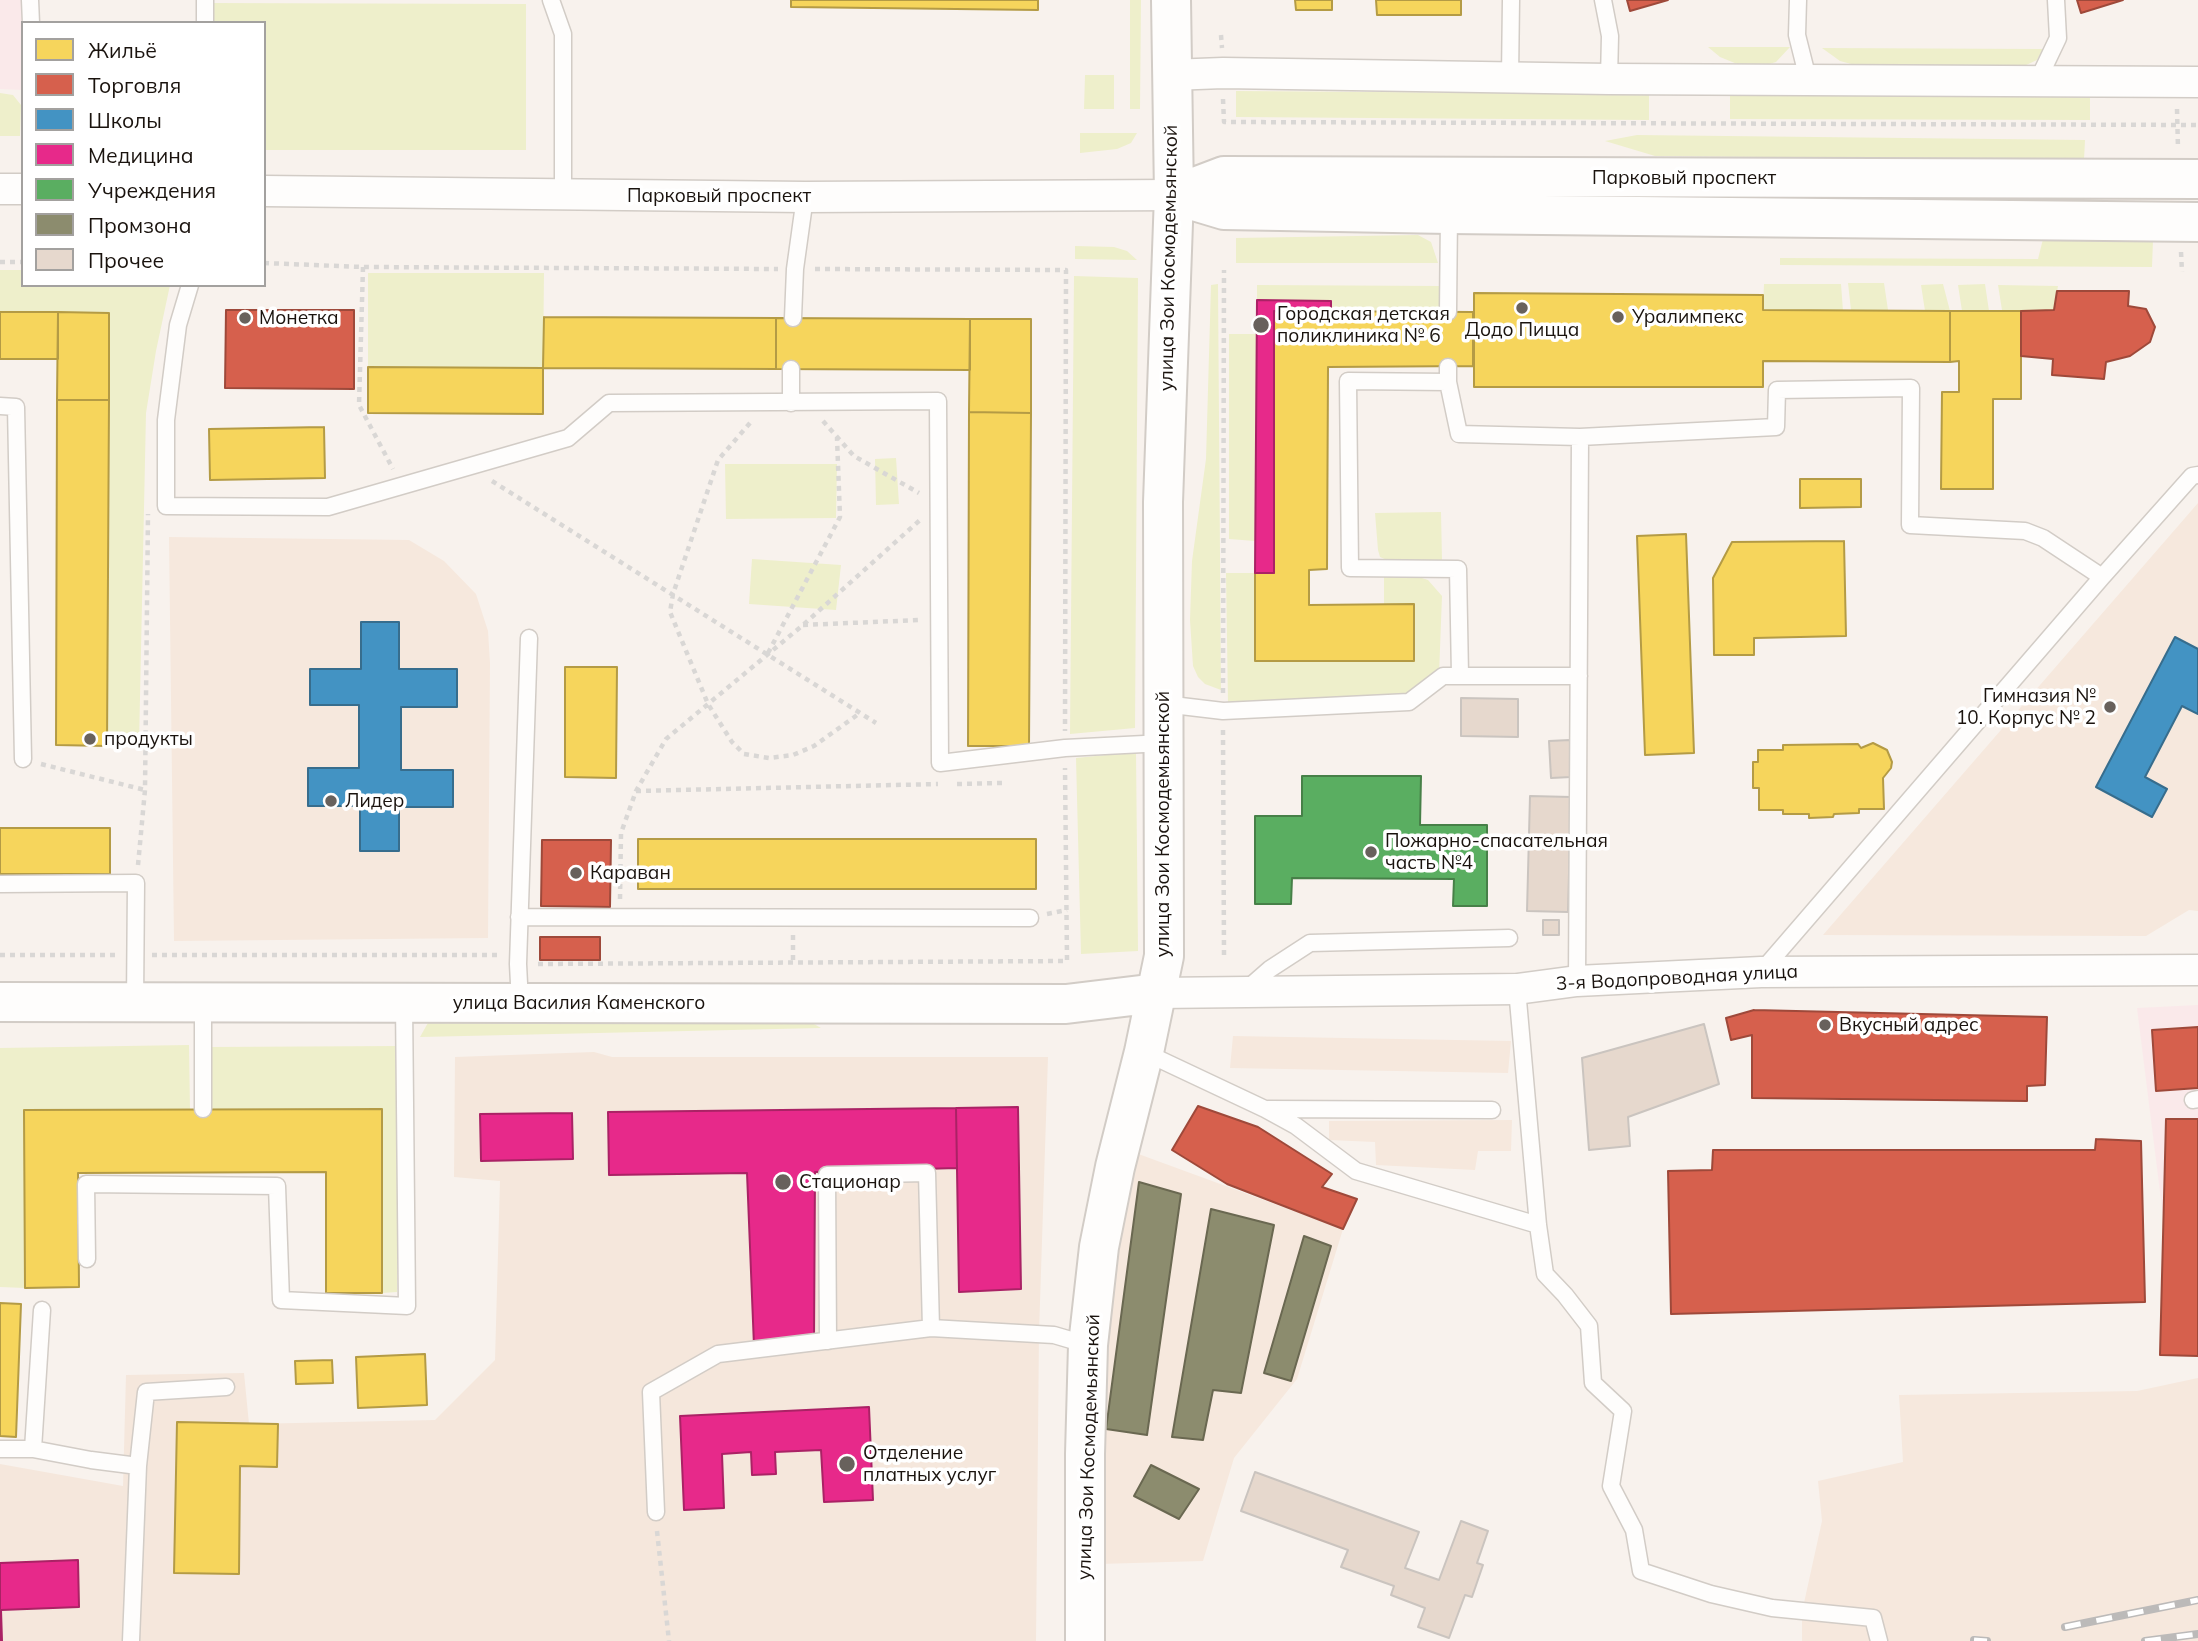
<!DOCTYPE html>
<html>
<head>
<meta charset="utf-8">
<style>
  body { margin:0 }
  #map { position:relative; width:2198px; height:1641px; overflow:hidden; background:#f8f2ed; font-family:Mulish,sans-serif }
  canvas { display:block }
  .legend { position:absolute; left:21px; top:21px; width:245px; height:266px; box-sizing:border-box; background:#fff; border:2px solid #a3a19f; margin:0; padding:9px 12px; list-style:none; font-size:21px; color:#1a130e }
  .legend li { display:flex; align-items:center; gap:14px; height:35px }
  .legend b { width:35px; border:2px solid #a3a19f }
</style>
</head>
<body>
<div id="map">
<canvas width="2198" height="1641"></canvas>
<ul class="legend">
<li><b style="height:19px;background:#f6d55c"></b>Жильё</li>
<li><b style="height:19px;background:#d6604d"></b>Торговля</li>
<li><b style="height:19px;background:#4393c3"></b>Школы</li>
<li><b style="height:19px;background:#e7298a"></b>Медицина</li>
<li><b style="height:19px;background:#5aae61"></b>Учреждения</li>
<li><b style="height:19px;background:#8c8c6e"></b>Промзона</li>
<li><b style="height:19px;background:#e6d8cd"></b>Прочее</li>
</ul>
</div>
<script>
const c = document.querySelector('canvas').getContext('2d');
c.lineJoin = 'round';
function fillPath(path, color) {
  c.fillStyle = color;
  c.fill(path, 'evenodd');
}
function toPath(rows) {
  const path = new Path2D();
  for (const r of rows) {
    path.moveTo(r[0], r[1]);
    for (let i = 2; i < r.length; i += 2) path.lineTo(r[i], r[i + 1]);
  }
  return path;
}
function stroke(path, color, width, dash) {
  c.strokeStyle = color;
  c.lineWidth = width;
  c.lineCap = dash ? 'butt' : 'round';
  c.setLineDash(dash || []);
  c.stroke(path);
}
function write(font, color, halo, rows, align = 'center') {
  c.font = font + ' Mulish,sans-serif';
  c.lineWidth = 7;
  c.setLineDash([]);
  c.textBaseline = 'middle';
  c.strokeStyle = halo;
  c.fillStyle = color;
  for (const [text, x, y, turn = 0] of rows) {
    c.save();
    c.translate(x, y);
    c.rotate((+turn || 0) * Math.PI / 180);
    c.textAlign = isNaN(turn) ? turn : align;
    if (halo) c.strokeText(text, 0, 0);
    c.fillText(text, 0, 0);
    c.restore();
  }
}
const commercial = toPath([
  [0,0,36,0,36,23,23,23,23,90,0,89],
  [2198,1005,2198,1308,2174,1304,2137,1008]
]);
const built = toPath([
  [2198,503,2198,911,2189,910,2146,936,1823,935],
  [169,537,409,540,444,561,476,594,488,631,490,663,488,938,174,941],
  [1233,1036,1511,1041,1508,1073,1230,1068],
  [1512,1120,1511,1151,1478,1151,1475,1170,1376,1165,1375,1142,1329,1140,1329,1121],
  [1133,1152,1343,1229,1297,1379,1234,1458,1203,1561,1099,1564,1110,1312],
  [2198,1378,2198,1641,1802,1641,1802,1612,1822,1521,1818,1481,1903,1462,1899,1395,2137,1391]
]);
const medical = toPath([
  [594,1052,612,1057,1048,1057,1039,1333,1036,1641,0,1641,0,1464,123,1486,126,1375,244,1373,249,1424,435,1420,495,1360,500,1181,454,1177,455,1057]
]);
const green = toPath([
  [1130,0,1141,0,1140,109,1130,109],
  [208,3,526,4,526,150,264,150,264,23,208,23],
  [1708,47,1790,47,1776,62,1766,65,1742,66,1720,57],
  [1822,48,2043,49,2037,60,2022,67,1862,67,1840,61],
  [1085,75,1114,75,1114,109,1084,109],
  [1236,91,1649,94,1649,120,1236,117],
  [0,93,13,95,21,105,20,136,0,136],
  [1730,94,2090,96,2090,120,1730,119],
  [1080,133,1137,133,1131,143,1117,149,1080,153],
  [1637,135,2085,140,2084,160,1655,156,1605,141],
  [1418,235,1431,242,1438,263,1236,263,1236,238],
  [2043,239,2153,240,2152,267,1780,265,1780,258,2038,259],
  [1075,246,1114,247,1127,251,1137,260,1075,259],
  [0,270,23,270,23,285,170,285,156,351,146,413,139,745,107,746,109,313,0,312],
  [368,273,544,273,543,368,368,367],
  [1074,276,1138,278,1135,728,1070,734],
  [1848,283,1884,283,1888,310,1851,310],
  [1218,284,1221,690,1205,684,1198,677,1193,666,1190,620,1192,561,1206,459,1211,285],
  [1764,284,1841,284,1843,311,1763,310],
  [1943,284,1950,311,1925,311,1921,285],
  [1985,284,1989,311,1962,311,1958,285],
  [1257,285,1441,286,1442,312,1331,312,1331,301,1257,300],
  [1998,285,2058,286,2054,310,2002,310],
  [1229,334,1257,334,1255,541,1229,539],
  [896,458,899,504,876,505,875,459],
  [725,464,837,464,836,518,726,519],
  [1441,512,1442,560,1389,561,1380,557,1378,550,1375,513],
  [752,559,841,565,836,610,749,604],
  [1226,573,1255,573,1256,661,1414,661,1414,605,1384,604,1384,576,1416,576,1428,580,1442,596,1439,675,1407,699,1228,704],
  [1136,752,1138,951,1081,954,1076,758],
  [807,1020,821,1028,420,1037,429,1021],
  [189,1045,190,1110,25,1110,25,1288,0,1287,0,1048],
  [398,1046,397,1292,382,1293,382,1109,209,1109,209,1047]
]);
const homes = toPath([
  [791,0,1038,0,1038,10,791,7,791,0],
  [1295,0,1332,0,1332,10,1296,10,1295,0],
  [1376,0,1461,0,1461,15,1377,15,1376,0],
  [1474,293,1763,295,1763,310,1950,311,1950,362,1763,361,1763,387,1474,387,1474,293],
  [1274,311,1473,312,1473,366,1328,367,1327,569,1309,570,1309,605,1414,604,1414,661,1255,661,1255,573,1274,573,1274,311],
  [1950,311,2021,311,2021,399,1993,399,1993,489,1941,489,1942,392,1959,392,1959,361,1950,362,1950,311],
  [0,312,58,312,58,359,0,359,0,312],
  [58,312,109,313,109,400,57,400,58,312],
  [544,317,776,318,776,369,543,368,544,317],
  [776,318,970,319,970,370,776,369,776,318],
  [970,319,1031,319,1031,413,969,412,970,319],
  [368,367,543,368,543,414,368,413,368,367],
  [57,400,109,400,107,746,56,745,57,400],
  [969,412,1031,413,1029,746,968,746,969,412],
  [324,427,325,478,210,480,209,429,324,427],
  [1800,479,1861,479,1861,507,1800,508,1800,479],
  [1686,534,1694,753,1645,755,1637,536,1686,534],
  [1844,541,1846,636,1754,638,1754,655,1714,655,1713,578,1732,542,1844,541],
  [565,667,617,667,616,778,565,777,565,667],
  [1873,743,1887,750,1892,762,1891,768,1883,778,1884,809,1859,809,1859,813,1834,814,1833,817,1809,818,1809,814,1783,814,1783,810,1759,810,1759,788,1753,788,1753,762,1758,762,1758,750,1783,750,1783,745,1858,744,1861,748,1873,743],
  [0,828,110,828,110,874,0,874,0,828],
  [638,839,1036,839,1036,889,638,889,638,839],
  [382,1109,382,1293,326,1293,326,1172,78,1173,79,1287,25,1288,24,1110,382,1109],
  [0,1303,21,1304,16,1437,0,1436,0,1303],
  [425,1354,427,1405,358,1408,356,1357,425,1354],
  [332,1360,333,1383,296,1384,295,1361,332,1360],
  [177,1422,278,1424,277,1467,240,1466,239,1574,174,1573,177,1422]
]);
const shops = toPath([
  [1627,0,1668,0,1630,11,1627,0],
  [2077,0,2123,0,2081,13,2077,0],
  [2057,291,2129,291,2128,306,2146,309,2155,327,2150,342,2130,356,2106,362,2104,379,2052,375,2053,359,2021,356,2021,311,2054,310,2057,291],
  [226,310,354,310,354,389,225,388,226,310],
  [542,840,611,840,610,907,541,906,542,840],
  [540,937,600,937,600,960,540,960,540,937],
  [1754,1010,2047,1017,2045,1085,2027,1086,2027,1101,1752,1098,1752,1035,1731,1040,1726,1018,1754,1010],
  [2198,1027,2198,1088,2156,1091,2152,1030,2198,1027],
  [1198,1106,1258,1127,1332,1174,1322,1187,1357,1199,1343,1229,1227,1184,1172,1150,1198,1106],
  [2166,1119,2198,1119,2198,1356,2160,1355,2166,1119],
  [2096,1139,2141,1141,2145,1302,1671,1314,1668,1171,1712,1170,1713,1150,2095,1150,2096,1139]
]);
const schools = toPath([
  [361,622,399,622,399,669,457,669,457,707,401,707,401,770,453,770,453,807,399,807,399,851,360,851,360,806,308,806,308,768,359,768,359,705,310,705,310,669,361,669,361,622],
  [2175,637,2198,649,2198,714,2182,706,2145,777,2167,789,2152,817,2096,787,2175,637]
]);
const health = toPath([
  [1257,300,1331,301,1331,312,1274,311,1274,573,1255,573,1257,300],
  [1018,1107,1021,1289,959,1292,956,1108,1018,1107],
  [956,1108,957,1168,815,1172,814,1339,754,1346,747,1173,609,1175,608,1112,956,1108],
  [572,1113,573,1159,481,1161,480,1114,572,1113],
  [869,1407,873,1500,824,1502,821,1450,775,1452,776,1474,752,1475,751,1452,722,1454,724,1508,684,1510,680,1416,869,1407],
  [78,1560,79,1607,1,1610,2,1641,0,1641,0,1563,78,1560]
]);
const public = toPath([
  [1302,776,1421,776,1420,825,1487,825,1487,906,1453,906,1454,879,1292,878,1291,904,1255,904,1255,816,1302,816,1302,776]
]);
const industry = toPath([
  [1139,1182,1181,1194,1147,1435,1106,1429,1139,1182],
  [1211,1209,1274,1225,1241,1393,1213,1390,1203,1440,1172,1437,1211,1209],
  [1304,1236,1331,1246,1291,1381,1264,1373,1304,1236],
  [1151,1465,1199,1489,1179,1519,1134,1496,1151,1465]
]);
const building = toPath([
  [1461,698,1518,699,1518,737,1461,736,1461,698],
  [1570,740,1571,777,1551,778,1549,741,1570,740],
  [1530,796,1571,797,1568,912,1527,911,1530,796],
  [1543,920,1559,920,1559,935,1543,935,1543,920],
  [1704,1024,1719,1084,1628,1117,1630,1146,1589,1150,1582,1058,1704,1024],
  [1255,1472,1419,1532,1405,1568,1439,1580,1461,1521,1488,1531,1477,1563,1483,1565,1472,1597,1465,1595,1449,1638,1418,1627,1425,1608,1391,1595,1394,1586,1341,1567,1348,1550,1241,1511,1255,1472]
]);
const path = toPath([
  [1221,35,1222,48],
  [1223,99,1224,122,2198,125],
  [2177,109,2178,149],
  [2181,252,2182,272],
  [0,262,23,262],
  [264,263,363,267,778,269],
  [363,267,359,405,393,469],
  [815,269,1066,270,1065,731],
  [823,421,854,456,919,493],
  [750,423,718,460,673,594,670,612,708,704,732,742,744,754,769,758,793,755,814,746,860,713],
  [492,481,876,723],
  [803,625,920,620],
  [768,653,840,517,837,438],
  [1223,693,1224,270],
  [1223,730,1224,955],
  [41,764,145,790],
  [957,784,1002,783],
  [636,791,938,784],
  [138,865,145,790,148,514],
  [620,899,621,833,636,791,666,739,803,625,920,520],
  [1047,914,1067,910],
  [793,935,793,963],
  [0,955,116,955],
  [152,955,501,955],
  [538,964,1067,961,1065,768],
  [657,1531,669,1641]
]);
const service = toPath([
  [30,0,31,23],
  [551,0,563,34,563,195],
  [1603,0,1610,36,1609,79],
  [1798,0,1797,35,1808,79],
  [205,23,205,0],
  [1510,77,1511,0],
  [2038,80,2058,38,2056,0],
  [190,285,178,325,166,420,166,506,328,507,568,438,609,403,938,401,940,763,1065,748,1164,743],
  [1448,312,1449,214],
  [793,318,795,269,805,197],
  [1448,367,1448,382,1459,434,1580,437,1577,981],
  [1448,382,1348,381,1350,568,1458,569,1460,675],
  [791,403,791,369],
  [0,406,16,407,23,759],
  [1580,437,1776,427,1777,390,1911,388,1910,525,2025,531,2043,538,2102,577],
  [1164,704,1223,711,1409,702,1443,676,1579,676],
  [0,884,136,883,135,1002],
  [519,917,1030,918],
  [1761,972,2102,577,2192,476,2198,475],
  [1517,989,1538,1225,1545,1274,1565,1295,1589,1326,1593,1383,1623,1411,1611,1486,1634,1530,1641,1571,1711,1594,1772,1608,1873,1618,1879,1641],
  [1246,990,1270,969,1310,943,1509,938],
  [203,1003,203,1109],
  [520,1003,518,964,529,638],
  [1144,1052,1265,1109,1296,1126,1356,1171,1538,1225],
  [2193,1100,2198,1099],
  [1268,1109,1492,1110],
  [87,1259,86,1184,277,1186,281,1300,407,1306,404,1003],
  [828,1341,827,1175,927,1173,931,1328],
  [0,1449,33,1449,91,1460,138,1466,131,1641],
  [33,1449,42,1310],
  [138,1466,146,1392,226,1387],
  [656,1512,651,1392,718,1354,931,1328,1054,1335,1088,1345]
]);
const minor = toPath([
  [1171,75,1223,73,1609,79,2198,82],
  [0,189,23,189],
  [264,191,805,197,1174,195],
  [1157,993,1517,989,1577,981,1761,972,2198,970]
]);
const secondary = toPath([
  [0,1002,1066,1004,1157,993],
  [1085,1641,1085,1454,1088,1345,1099,1247,1115,1167,1144,1052,1164,956,1163,502,1174,195]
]);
const primary = toPath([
  [1171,0,1174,195],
  [1174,195,1224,176,2198,179],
  [1174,195,1224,210,1449,214,2198,222]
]);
const rail = toPath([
  [2065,1627,2198,1600],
  [1974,1640,1987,1641],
  [2145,1641,2198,1634]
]);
const markers = [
  [1522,308,7,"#68615c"],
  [1618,317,7,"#68615c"],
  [245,318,7,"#68615c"],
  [1261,325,9,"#68615c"],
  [2110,707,7,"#68615c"],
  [90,739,7,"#68615c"],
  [331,801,7,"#68615c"],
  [1371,852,7,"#68615c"],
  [576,873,7,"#68615c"],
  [1825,1025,7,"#68615c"],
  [783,1182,9,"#68615c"],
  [847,1464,9,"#68615c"]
];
const streetNames = [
  ["Парковый проспект",1684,178],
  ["Парковый проспект",719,196],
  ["улица Зои Космодемьянской",1169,258,-89],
  ["улица Зои Космодемьянской",1163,824,-90],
  ["3-я Водопроводная улица",1677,978,-3],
  ["улица Василия Каменского",579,1003],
  ["улица Зои Космодемьянской",1089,1447,-88]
];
const poiNames = [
  ["Городская детская",1277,314],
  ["поликлиника № 6",1277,336],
  ["Уралимпекс",1632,317],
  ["Монетка",259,318],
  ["Додо Пицца",1522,330,"center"],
  ["Гимназия №",2096,696,"right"],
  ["10. Корпус № 2",2096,718,"right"],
  ["продукты",104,739],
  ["Лидер",345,801],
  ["Пожарно-спасательная",1385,841],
  ["часть №4",1385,863],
  ["Караван",590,873],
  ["Вкусный адрес",1839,1025],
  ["Стационар",799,1182],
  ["Отделение",863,1453],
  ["платных услуг",863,1475]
];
fillPath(commercial, '#fae9ea');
fillPath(built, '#f6e8dd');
fillPath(medical, '#f5e7dc');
fillPath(green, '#eeefcb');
fillPath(homes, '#f6d55c');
stroke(homes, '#b49b45', 2);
fillPath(shops, '#d6604d');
stroke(shops, '#9e493a', 2);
fillPath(schools, '#4393c3');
stroke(schools, '#376d8d', 2);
fillPath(health, '#e7298a');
stroke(health, '#aa2265', 2);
fillPath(public, '#5aae61');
stroke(public, '#478048', 2);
fillPath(industry, '#8c8c6e');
stroke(industry, '#6a6851', 2);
fillPath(building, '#e6d8cd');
stroke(building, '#cac4bf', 2);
stroke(service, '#d2ccc6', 19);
stroke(minor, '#d2ccc6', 33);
stroke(secondary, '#d2ccc6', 42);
stroke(primary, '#d2ccc6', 42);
stroke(path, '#d9d7d5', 4.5, [5, 5]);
stroke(service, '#fefdfc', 16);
stroke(minor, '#fefdfc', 30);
stroke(secondary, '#fefdfc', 38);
stroke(primary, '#fefdfc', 38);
stroke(rail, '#bcbab9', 8);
stroke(rail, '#fff', 5, [16]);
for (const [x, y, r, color] of markers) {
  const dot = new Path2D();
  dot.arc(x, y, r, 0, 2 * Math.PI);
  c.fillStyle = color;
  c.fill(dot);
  stroke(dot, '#fff', 2.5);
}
write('19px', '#1a130e', '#fff', streetNames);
write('19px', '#1a130e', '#fff', poiNames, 'left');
</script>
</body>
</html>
